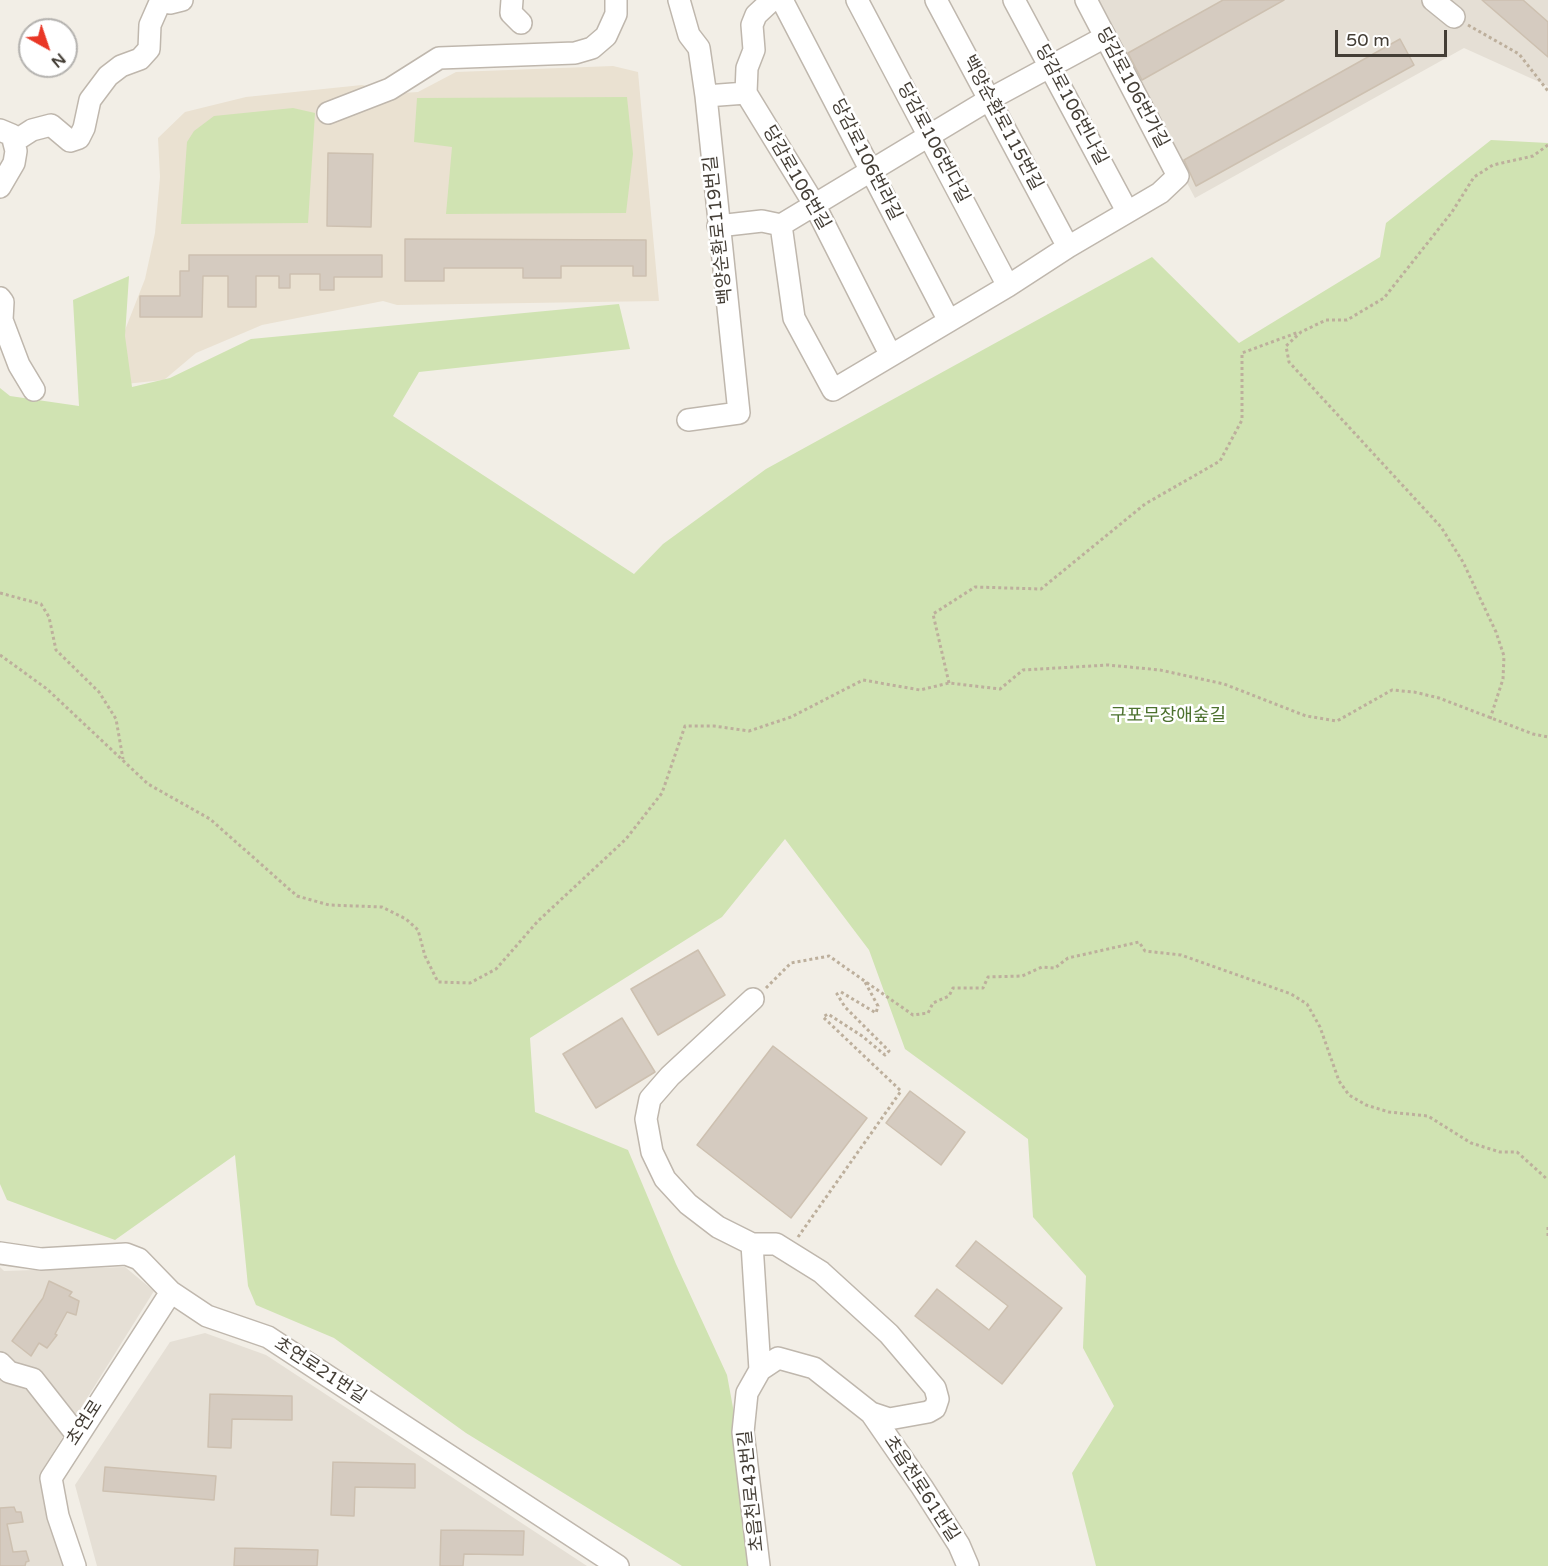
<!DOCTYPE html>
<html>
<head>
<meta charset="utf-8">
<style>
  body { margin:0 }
  #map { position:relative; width:1548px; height:1566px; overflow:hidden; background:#f2eee6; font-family:"Varela Round",sans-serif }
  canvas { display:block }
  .north { position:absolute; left:18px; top:18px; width:60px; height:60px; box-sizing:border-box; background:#fff; border:2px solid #b4b2af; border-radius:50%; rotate:140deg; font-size:16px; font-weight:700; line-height:24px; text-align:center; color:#443e36 }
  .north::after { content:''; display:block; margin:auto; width:21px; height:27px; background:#e93726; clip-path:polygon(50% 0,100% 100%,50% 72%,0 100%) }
  .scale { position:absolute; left:1335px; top:30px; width:112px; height:27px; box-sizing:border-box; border:3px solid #443e36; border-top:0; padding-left:8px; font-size:18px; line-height:21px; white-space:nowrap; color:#443e36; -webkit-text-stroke:4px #fff; paint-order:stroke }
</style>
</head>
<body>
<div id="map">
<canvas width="1548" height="1566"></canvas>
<div class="north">N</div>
<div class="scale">50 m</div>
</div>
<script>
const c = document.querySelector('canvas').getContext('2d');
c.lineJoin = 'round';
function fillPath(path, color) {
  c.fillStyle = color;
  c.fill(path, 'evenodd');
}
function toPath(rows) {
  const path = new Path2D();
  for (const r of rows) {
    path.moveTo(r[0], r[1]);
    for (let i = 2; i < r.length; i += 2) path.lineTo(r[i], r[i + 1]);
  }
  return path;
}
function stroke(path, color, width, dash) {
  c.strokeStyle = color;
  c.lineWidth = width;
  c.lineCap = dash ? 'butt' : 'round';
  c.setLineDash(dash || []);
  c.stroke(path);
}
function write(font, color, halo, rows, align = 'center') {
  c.font = font + ' "Varela Round","Noto Sans KR",sans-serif';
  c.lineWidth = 5;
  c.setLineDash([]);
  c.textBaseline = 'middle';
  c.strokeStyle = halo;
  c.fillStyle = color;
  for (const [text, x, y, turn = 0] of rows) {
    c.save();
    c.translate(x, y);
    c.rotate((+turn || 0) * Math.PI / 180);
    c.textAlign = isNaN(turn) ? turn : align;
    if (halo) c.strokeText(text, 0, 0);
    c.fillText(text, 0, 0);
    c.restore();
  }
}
const residential = toPath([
  [1089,0,1548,0,1548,86,1464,48,1195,198],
  [0,1267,4,1271,125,1267,154,1291,39,1475,69,1566,0,1566],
  [205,1333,266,1355,587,1566,97,1566,75,1485,170,1342]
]);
const education = toPath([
  [613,66,638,72,659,301,397,305,383,301,262,325,196,353,164,380,125,384,125,330,145,279,155,233,160,177,158,138,185,112,246,97,362,85,401,93,418,92,456,72]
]);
const green = toPath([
  [627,97,633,154,626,213,446,214,452,147,414,142,417,98],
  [293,108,315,113,308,223,181,224,187,142,194,131,214,116],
  [1491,140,1548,143,1548,1566,1096,1566,1072,1473,1114,1406,1083,1348,1086,1276,1033,1217,1028,1139,905,1049,869,950,785,839,722,917,530,1038,535,1112,628,1150,676,1264,727,1375,741,1451,754,1566,682,1566,466,1433,334,1338,256,1305,248,1286,235,1155,115,1240,7,1200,0,1184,0,388,10,396,79,406,73,300,129,276,125,336,132,387,170,378,251,339,619,304,630,349,419,372,393,416,634,574,663,544,766,469,1152,257,1239,343,1380,257,1386,223]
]);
const building = toPath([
  [1223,0,1284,0,1142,80,1128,53,1223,0],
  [1482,0,1523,0,1548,22,1548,57,1482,0],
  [1400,39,1414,65,1196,186,1184,160,1400,39],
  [328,153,373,154,371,227,327,226,328,153],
  [405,239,646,240,646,276,633,276,633,266,561,266,561,278,523,278,523,268,444,268,444,281,405,281,405,239],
  [189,255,382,255,382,277,334,277,334,290,320,290,320,274,290,274,290,288,279,288,279,276,256,276,256,307,228,307,228,276,203,276,202,317,140,317,140,296,180,296,180,271,189,271,189,255],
  [698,950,725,995,658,1035,631,989,698,950],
  [622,1018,655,1072,596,1108,563,1054,622,1018],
  [773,1046,867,1118,791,1218,697,1145,773,1046],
  [910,1091,965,1132,941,1165,886,1123,910,1091],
  [976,1241,1062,1308,1002,1384,915,1316,937,1289,989,1330,1008,1306,956,1266,976,1241],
  [49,1281,72,1292,69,1296,79,1301,76,1315,67,1312,55,1334,57,1335,47,1348,39,1343,31,1356,12,1341,43,1298,49,1281],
  [210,1394,292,1396,292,1420,232,1419,231,1448,208,1447,210,1394],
  [333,1462,415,1464,415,1488,355,1487,354,1516,331,1515,333,1462],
  [105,1467,216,1476,214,1500,103,1491,105,1467],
  [14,1507,16,1512,21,1512,23,1522,7,1524,13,1552,26,1551,29,1561,26,1562,25,1566,0,1566,0,1508,14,1507],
  [441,1530,524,1531,523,1555,464,1554,463,1566,440,1566,441,1530],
  [235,1548,318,1550,317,1566,234,1566,235,1548]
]);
const path = toPath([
  [1468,25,1519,54,1548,91],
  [0,593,41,604,49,617,56,650,99,692,116,719,123,759],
  [0,655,47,689,148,784,210,819,297,896,329,905,382,907,406,919,418,930,425,956,438,982,470,983,496,969,538,921,626,839,662,793,685,726,714,726,749,731,791,717,863,680,920,690,949,683,1000,689,1023,670,1108,665,1160,670,1224,684,1306,716,1337,721,1392,690,1414,692,1439,698,1533,734,1548,737],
  [949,683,933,614,975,587,1041,589,1145,504,1220,461,1242,420,1242,353,1299,332],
  [1490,719,1503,679,1504,656,1496,632,1463,562,1441,527,1289,362,1286,346,1301,332,1326,320,1347,320,1384,298,1452,212,1474,177,1493,165,1533,156,1548,145],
  [766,988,791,963,829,956,913,1015,928,1013,933,1003,949,996,953,988,983,988,988,977,1022,976,1042,967,1055,968,1068,958,1139,942,1145,951,1181,955,1291,994,1307,1004,1320,1027,1339,1081,1349,1095,1366,1105,1389,1112,1428,1116,1471,1143,1500,1152,1517,1152,1548,1180],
  [1548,1227,1548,1239],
  [798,1237,901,1091,823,1017,828,1014,862,1036,885,1055,889,1051,845,1007,837,994,841,992,876,1013,878,1006,865,982]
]);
const minor = toPath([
  [164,0,170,3,182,0],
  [512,0,511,13,521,23],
  [679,0,689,35,699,48,706,96,739,413,688,420],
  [772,0,756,15,752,25,754,50,747,68,746,93,814,204,890,354],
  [782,0,949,321],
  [857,0,1008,286],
  [936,0,1068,247],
  [1014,0,1127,211],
  [1433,0,1454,17],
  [706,96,746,93],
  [328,113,390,89,439,58,575,53,592,48,606,36,616,14,616,0],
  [0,130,12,135,16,151,14,163,0,187],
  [15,141,32,130,51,125,70,141,79,138,84,128,90,100,108,76,121,66,140,59,149,49,150,25,161,0],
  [781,225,990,99,1105,37],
  [718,226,762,221,781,225,794,318,833,390,1008,286,1068,247,1160,193,1178,176,1086,0],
  [0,298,3,302,2,320,19,365,34,390],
  [753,999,670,1076,650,1099,646,1119,652,1152,665,1179,688,1204,718,1227,752,1244,760,1370],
  [752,1244,776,1244,821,1272,889,1334,935,1388,938,1399,935,1408,928,1412,889,1419,871,1413],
  [0,1253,41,1259,126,1254,139,1259,171,1292,207,1316,268,1337,618,1566],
  [0,1363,9,1372,33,1379,77,1435],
  [75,1566,58,1516,51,1478,171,1292],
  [759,1566,743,1432,747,1393,760,1370,778,1358,814,1368,871,1413,922,1487,959,1545,968,1566]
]);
const streetNames = [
  ["당감로106번가길",1132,88,62],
  ["당감로106번나길",1071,105,62],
  ["백양순환로115번길",1002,123,62],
  ["당감로106번다길",933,143,62],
  ["당감로106번라길",866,160,63],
  ["당감로106번길",796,178,60],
  ["백양순환로119번길",719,230,-96],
  ["초연로21번길",320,1371,33],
  ["초연로",85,1423,-57],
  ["초읍천로61번길",921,1489,57],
  ["초읍천로43번길",752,1491,-96]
];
const parkNames = [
  ["구포무장애숲길",1168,716]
];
fillPath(residential, '#e5dfd5');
fillPath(education, '#eae1d1');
fillPath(green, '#d0e3b2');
fillPath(building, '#d5cbc0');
stroke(building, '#cdc0b0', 1.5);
stroke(minor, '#bfb7ad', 24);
stroke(path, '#bdaf9c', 3, [3, 3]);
stroke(minor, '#fff', 21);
write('18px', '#443e36', '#fff', streetNames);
write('18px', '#4c712e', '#fff', parkNames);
</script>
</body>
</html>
